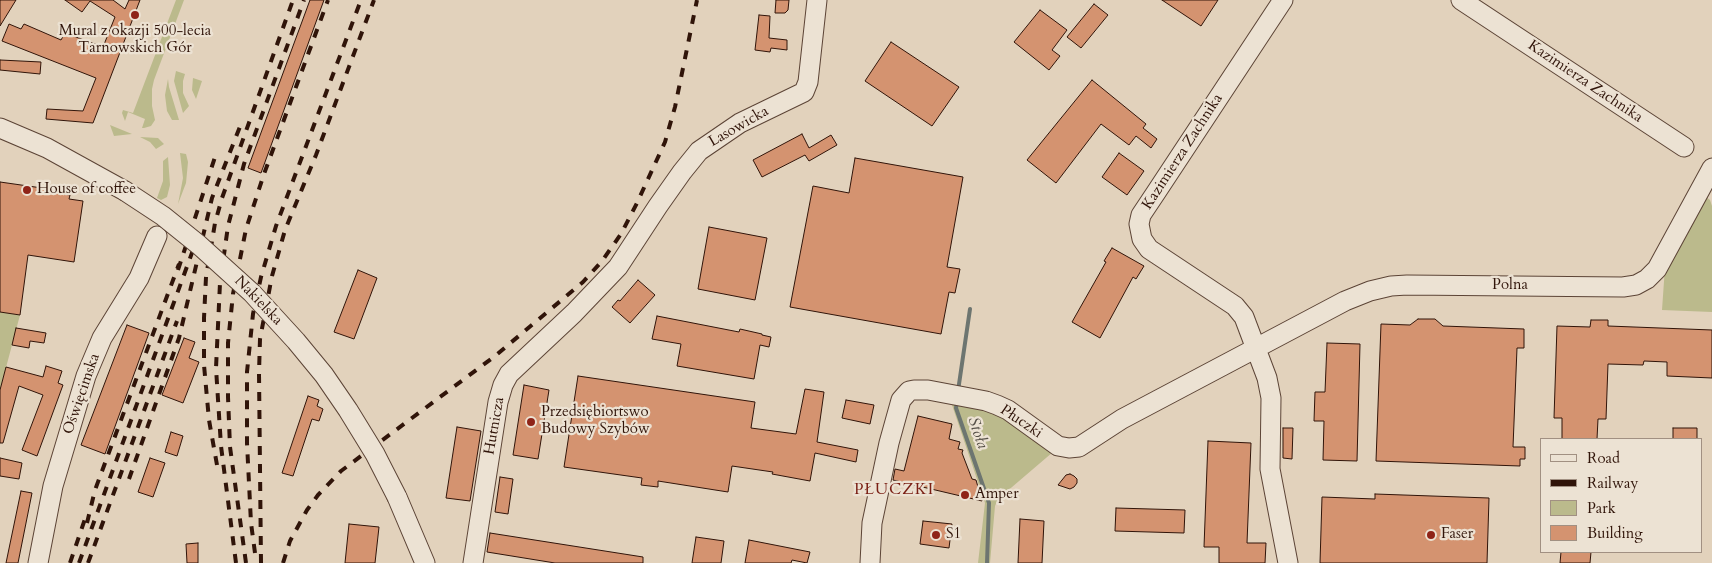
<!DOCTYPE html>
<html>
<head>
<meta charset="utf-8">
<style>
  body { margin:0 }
  #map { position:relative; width:1712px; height:563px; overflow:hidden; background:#e2d2bc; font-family:Cardo,serif }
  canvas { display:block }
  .legend { position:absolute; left:1540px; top:438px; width:162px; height:115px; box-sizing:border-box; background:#ece2d3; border:1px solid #a19082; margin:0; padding:6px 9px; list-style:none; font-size:15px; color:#301409 }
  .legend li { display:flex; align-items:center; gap:10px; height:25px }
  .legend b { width:25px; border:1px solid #a19082 }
</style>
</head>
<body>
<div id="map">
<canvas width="1712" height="563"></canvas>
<ul class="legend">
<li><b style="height:6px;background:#ece2d3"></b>Road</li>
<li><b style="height:6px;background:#301409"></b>Railway</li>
<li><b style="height:14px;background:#bbba8c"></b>Park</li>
<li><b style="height:14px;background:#d49370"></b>Building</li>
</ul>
</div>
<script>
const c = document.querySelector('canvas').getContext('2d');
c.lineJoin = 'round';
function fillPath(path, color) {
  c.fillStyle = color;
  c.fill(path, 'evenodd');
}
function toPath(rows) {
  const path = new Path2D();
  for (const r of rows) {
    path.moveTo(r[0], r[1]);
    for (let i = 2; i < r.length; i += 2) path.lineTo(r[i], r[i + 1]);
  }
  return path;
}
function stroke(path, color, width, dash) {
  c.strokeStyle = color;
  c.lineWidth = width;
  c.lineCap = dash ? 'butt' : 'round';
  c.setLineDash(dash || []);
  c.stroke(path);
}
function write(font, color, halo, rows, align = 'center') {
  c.font = font + ' Cardo,serif';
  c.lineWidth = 4.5;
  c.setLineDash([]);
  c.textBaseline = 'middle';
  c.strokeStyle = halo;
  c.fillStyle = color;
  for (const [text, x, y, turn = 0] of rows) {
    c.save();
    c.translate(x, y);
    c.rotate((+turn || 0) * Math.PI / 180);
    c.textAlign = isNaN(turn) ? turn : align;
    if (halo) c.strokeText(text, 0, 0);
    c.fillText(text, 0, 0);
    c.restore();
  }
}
const green = toPath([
  [176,0,184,0,154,80,152,89,152,106,155,120,151,126,144,128,142,128,145,119,128,112,125,121,122,113,123,110,133,113],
  [176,71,185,74,183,81,183,93,189,106,183,113,174,81],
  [193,78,202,81,196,99,192,90],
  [168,79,169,87,179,120,172,120,167,111,165,95],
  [110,125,132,134,114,136],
  [140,137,158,138,164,144,156,149,150,142],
  [180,153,186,154,188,162,186,183,178,204,183,178],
  [168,157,170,185,167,197,161,200,157,198,163,181,163,161],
  [1706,197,1710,200,1712,206,1712,312,1662,310,1665,267],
  [0,312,20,315,0,390],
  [951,402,999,411,1029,437,1053,452,998,499,995,506,990,563,978,563,985,503]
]);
const stream = toPath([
  [958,391,970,309],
  [957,401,956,408,989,503,987,563]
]);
const building = toPath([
  [0,0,16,0,0,26,0,0],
  [65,0,113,0,125,9,129,0,140,0,93,123,46,119,47,109,83,111,96,78,2,41,9,24,21,29,24,24,61,40,65,33,103,47,115,17,90,1,82,12,65,0],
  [310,0,324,0,261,173,248,168,310,0],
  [776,0,789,0,788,10,785,13,775,13,776,0],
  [1162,0,1218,0,1201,26,1162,0],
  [1094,4,1108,15,1081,48,1067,37,1094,4],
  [1040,10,1067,30,1052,50,1060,56,1049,70,1014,42,1040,10],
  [759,15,770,16,769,38,787,40,787,50,771,48,770,52,755,50,759,15],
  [891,42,959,87,932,126,865,81,891,42],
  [0,60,41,62,40,74,0,70,0,60],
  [1092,80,1146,124,1143,128,1157,139,1151,148,1136,136,1129,145,1101,124,1056,183,1027,160,1092,80],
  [802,134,809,148,831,135,837,145,809,161,805,155,762,177,753,160,802,134],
  [1119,153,1144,171,1127,195,1102,177,1119,153],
  [855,158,963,177,947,267,960,269,955,293,949,292,941,334,790,307,813,186,849,193,855,158],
  [0,182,63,191,62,194,70,195,69,199,83,201,74,262,28,255,20,315,0,312,0,182],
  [709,227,767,238,755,300,698,289,709,227],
  [1112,248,1144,266,1136,279,1133,277,1100,338,1072,322,1106,262,1104,261,1112,248],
  [358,270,377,278,354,339,334,332,358,270],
  [638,280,655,295,630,323,612,307,618,300,620,301,638,280],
  [657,316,739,332,740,329,762,334,762,335,771,337,769,347,760,345,754,379,677,366,681,344,652,339,657,316],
  [1418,319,1435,319,1443,326,1524,329,1524,348,1517,348,1513,447,1525,447,1525,459,1520,459,1520,466,1376,461,1381,324,1410,325,1418,319],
  [1591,320,1608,320,1608,326,1712,330,1712,378,1667,376,1667,362,1644,361,1643,365,1608,364,1606,419,1598,419,1597,439,1562,439,1562,418,1554,418,1557,326,1590,327,1591,320],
  [127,325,149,333,105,454,81,445,127,325],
  [16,328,46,333,44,343,30,341,29,348,12,345,16,328],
  [184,338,195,342,189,358,199,362,183,403,162,395,184,338],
  [1327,343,1360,344,1357,461,1323,460,1324,421,1314,421,1315,392,1325,392,1327,343],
  [46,366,62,371,58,383,63,385,37,456,22,450,43,395,19,386,3,443,0,443,0,390,6,367,43,377,46,366],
  [578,376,755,402,751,428,796,434,805,389,824,392,817,442,858,450,856,462,815,453,810,481,772,474,773,472,732,466,728,492,658,481,658,487,641,485,642,478,564,467,578,376],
  [524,385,549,390,538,459,513,455,524,385],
  [308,396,319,400,317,406,323,409,319,421,312,419,293,476,282,473,308,396],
  [846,400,874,405,870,424,842,418,846,400],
  [918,416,952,424,949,439,960,442,958,449,963,450,962,453,972,479,976,480,982,501,893,480,895,469,904,471,918,416],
  [457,427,481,431,470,501,446,498,457,427],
  [1283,428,1293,428,1292,459,1283,458,1283,428],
  [1673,428,1697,428,1697,439,1673,439,1673,428],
  [171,432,183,436,177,456,165,452,171,432],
  [1208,441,1251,443,1247,543,1266,543,1265,563,1219,563,1219,547,1204,547,1208,441],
  [0,458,22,463,19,479,0,476,0,458],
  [150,458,165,463,153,497,138,492,150,458],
  [1070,474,1074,476,1077,479,1077,483,1074,487,1070,489,1058,485,1066,475,1070,474],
  [500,477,513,479,508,514,495,512,500,477],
  [21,491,32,493,18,563,6,563,21,491],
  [1375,494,1489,498,1487,563,1320,563,1322,497,1375,499,1375,494],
  [1116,508,1185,510,1184,533,1115,531,1116,508],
  [1020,519,1044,521,1042,563,1018,563,1020,519],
  [923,521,952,524,949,548,920,544,923,521],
  [349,524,379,527,375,563,345,563,349,524],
  [490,533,643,557,643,563,555,563,487,552,490,533],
  [696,537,724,541,721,563,692,563,696,537],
  [749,540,810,552,807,563,792,560,791,563,745,563,749,540],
  [198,543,198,563,187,563,186,544,198,543],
  [1561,552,1591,552,1590,563,1560,563,1561,552]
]);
const minor = toPath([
  [1283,0,1155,194,1141,215,1139,224,1142,239,1149,249,1235,306,1244,317,1267,378,1271,398,1270,469,1288,563],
  [1461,0,1684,147],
  [0,128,47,148,125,191],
  [397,497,425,563],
  [38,563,53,486,86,376,102,338,139,278,157,236],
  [473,563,498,402,503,385,509,374,574,313,618,267,658,206,682,172,699,151,740,123,804,92,808,82,817,0],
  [870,563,872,523,889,443,901,400,909,391,914,390,928,390,986,401,997,405,1008,410,1058,446,1069,448,1079,447,1122,419,1345,301,1370,291,1391,286,1407,285,1623,287,1636,285,1647,279,1657,269,1712,168]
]);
const rail = toPath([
  [178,270,216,154],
  [217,465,209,420,204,365,204,318,206,277,215,223,222,198,293,0],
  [129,479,179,338,212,198,241,124],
  [87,523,95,490,179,264],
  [255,553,251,523,247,443,247,372,253,314,261,277,276,226,361,0],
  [70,563,86,516],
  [79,563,193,250],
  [88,563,177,321],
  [236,563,221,446,216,368,220,283,228,226,244,164,304,0],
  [246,563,230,447,228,397,228,343,233,294,246,229,264,174,328,0],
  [261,563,259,373,260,339,272,276,285,230,316,155,374,0],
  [283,563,290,541,307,510,318,495,341,471,495,356,583,282,602,261,621,234,637,203,665,142,675,107,697,0]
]);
const minorBridge = toPath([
  [125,191,163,216,199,245,252,293,296,341,324,375,348,410,375,454,397,497]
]);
const markers = [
  [135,15,5,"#8f2418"],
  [27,190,5,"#8f2418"],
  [531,422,5,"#8f2418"],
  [965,495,5,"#8f2418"],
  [936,535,5,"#8f2418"],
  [1431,535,5,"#8f2418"]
];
const poiNames = [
  ["Mural z okazji 500-lecia",135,32,"center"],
  ["Tarnowskich Gór",135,49,"center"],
  ["House of coffee",37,190],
  ["Przedsiębiortswo",541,413],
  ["Budowy Szybów",541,430],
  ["Amper",975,495],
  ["S1",946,535],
  ["Faser",1441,535]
];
const streetNames = [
  ["Kazimierza Zachnika",1585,82,34],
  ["Lasowicka",739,127,-30],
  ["Kazimierza Zachnika",1183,152,-57],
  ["Polna",1510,286],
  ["Nakielska",258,301,46],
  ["Oświęcimska",82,394,-71],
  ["Płuczki",1021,422,34],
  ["Hutnicza",495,426,-80]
];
const waterNames = [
  ["Stoła",977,433,71]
];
const neighbourhoodNames = [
  ["PŁUCZKI",894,490]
];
fillPath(green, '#bbba8c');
stroke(stream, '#6d7570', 4);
fillPath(building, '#d49370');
stroke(building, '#301409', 1);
stroke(minor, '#5c4436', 21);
stroke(minor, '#ece2d3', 19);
stroke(rail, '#301409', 4, [9, 9]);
stroke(minorBridge, '#5c4436', 21, []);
stroke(minorBridge, '#ece2d3', 19);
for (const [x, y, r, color] of markers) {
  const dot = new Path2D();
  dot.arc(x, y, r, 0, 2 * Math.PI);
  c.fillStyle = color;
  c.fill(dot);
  stroke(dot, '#ece2d3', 2);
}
write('15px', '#301409', '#ece2d3', poiNames, 'left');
write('15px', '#301409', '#ece2d3', streetNames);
write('italic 16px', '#534d45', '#ece2d3', waterNames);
c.letterSpacing = '1px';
write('16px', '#7a1f14', '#ece2d3', neighbourhoodNames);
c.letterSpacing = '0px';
</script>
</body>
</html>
